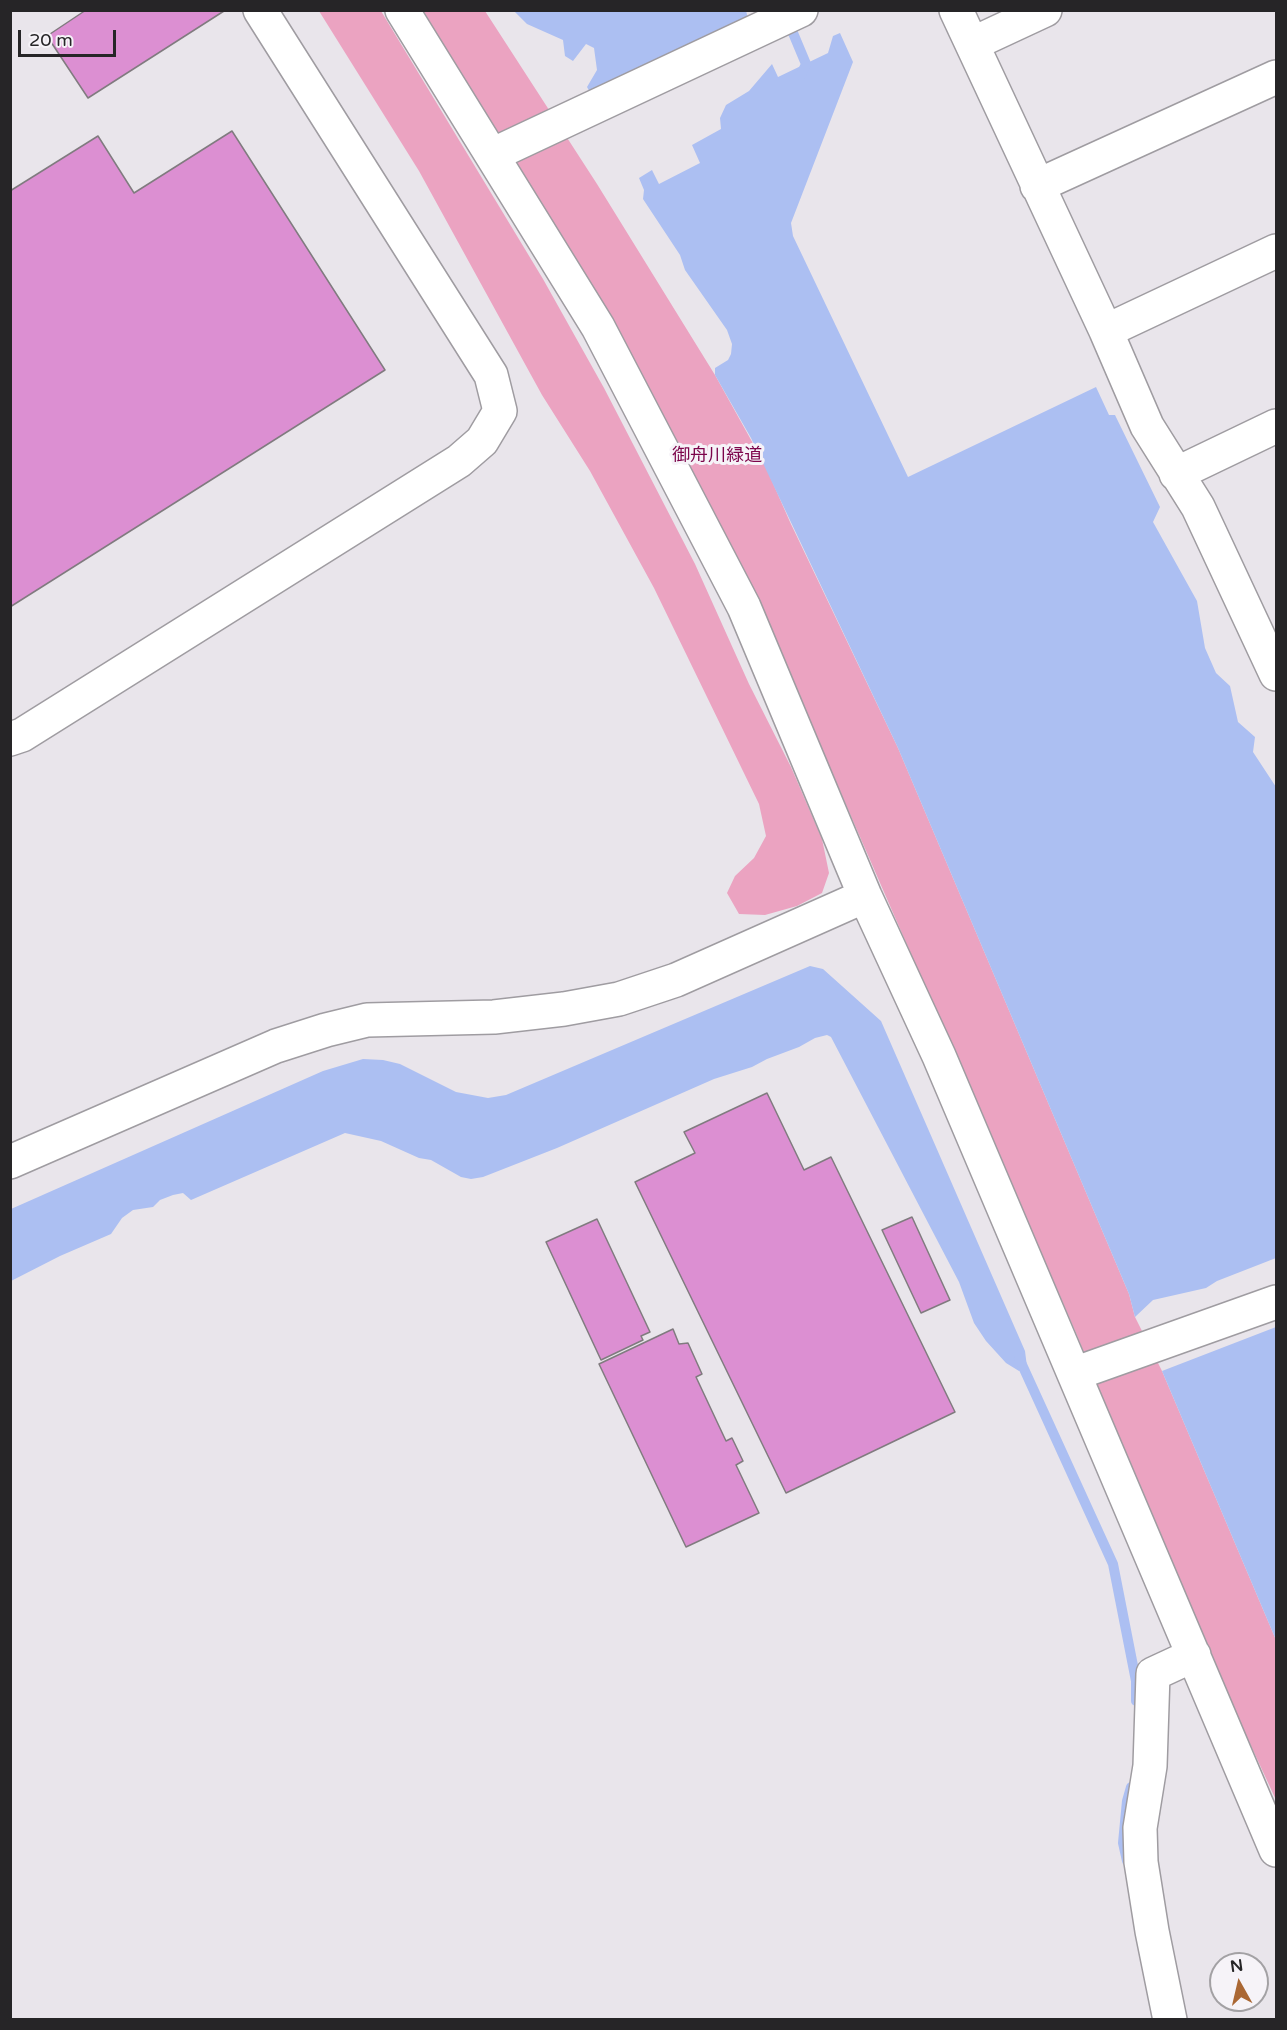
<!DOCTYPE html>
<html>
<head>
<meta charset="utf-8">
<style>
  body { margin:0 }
  #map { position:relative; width:1287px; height:2030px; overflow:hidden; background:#e9e5eb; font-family:"Varela Round",sans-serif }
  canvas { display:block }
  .frame { position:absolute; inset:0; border:12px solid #262527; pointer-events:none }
  .north { position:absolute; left:1209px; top:1952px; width:60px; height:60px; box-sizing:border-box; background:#f6f3f8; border:2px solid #a3a1a4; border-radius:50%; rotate:352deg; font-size:16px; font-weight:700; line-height:24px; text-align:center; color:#262527 }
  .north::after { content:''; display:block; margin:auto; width:21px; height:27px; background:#aa6734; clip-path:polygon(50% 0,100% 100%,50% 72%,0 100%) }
  .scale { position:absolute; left:18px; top:30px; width:98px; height:27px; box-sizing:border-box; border:3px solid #262527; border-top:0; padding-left:8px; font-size:18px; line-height:21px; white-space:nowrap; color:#262527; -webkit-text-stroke:4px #f6f3f8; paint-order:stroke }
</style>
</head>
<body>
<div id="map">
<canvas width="1287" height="2030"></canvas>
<div class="frame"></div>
<div class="north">N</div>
<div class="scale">20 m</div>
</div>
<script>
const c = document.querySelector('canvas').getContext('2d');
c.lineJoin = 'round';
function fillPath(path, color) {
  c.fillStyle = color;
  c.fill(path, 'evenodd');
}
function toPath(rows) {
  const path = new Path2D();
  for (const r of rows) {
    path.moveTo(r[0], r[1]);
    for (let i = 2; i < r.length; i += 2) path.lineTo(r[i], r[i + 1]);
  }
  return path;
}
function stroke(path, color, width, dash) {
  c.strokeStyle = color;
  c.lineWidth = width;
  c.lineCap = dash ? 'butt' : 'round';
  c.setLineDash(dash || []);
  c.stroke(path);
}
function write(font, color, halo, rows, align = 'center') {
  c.font = font + ' "Varela Round","Noto Sans JP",sans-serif';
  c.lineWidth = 6;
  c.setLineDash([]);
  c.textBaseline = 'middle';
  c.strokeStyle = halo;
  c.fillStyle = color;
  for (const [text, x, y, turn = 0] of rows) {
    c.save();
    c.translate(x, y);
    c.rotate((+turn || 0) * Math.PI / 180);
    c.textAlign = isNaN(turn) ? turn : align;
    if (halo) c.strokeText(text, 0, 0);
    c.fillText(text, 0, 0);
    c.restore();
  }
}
const green = toPath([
  [319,11,381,11,543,279,604,388,695,564,749,684,791,767,822,839,829,873,822,893,797,906,765,915,739,914,727,893,735,876,754,858,766,836,759,804,654,588,590,471,542,395,419,171],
  [421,11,485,11,597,184,715,375,765,465,790,522,898,748,1129,1294,1135,1317,1162,1371,1276,1640,1276,1800,1193,1620,1076,1333,776,644,501,138]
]);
const water = toPath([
  [746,10,748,20,592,96,587,87,597,70,594,48,586,44,573,61,565,56,563,40,527,24,514,11],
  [840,33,853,62,791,223,793,236,908,477,1096,387,1109,415,1115,415,1160,507,1153,522,1197,601,1205,648,1216,673,1230,686,1238,722,1255,737,1253,752,1276,787,1276,1258,1217,1281,1206,1288,1153,1300,1135,1317,1129,1294,898,748,751,438,715,375,715,368,728,360,731,354,732,344,727,330,685,270,680,255,643,199,644,190,639,178,652,170,659,184,700,163,692,145,721,129,720,118,726,105,749,91,772,64,778,77,828,53,833,36],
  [810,966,823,969,881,1021,1025,1351,1027,1367,1019,1371,1006,1363,986,1341,974,1323,959,1282,831,1037,827,1035,815,1038,799,1047,767,1059,752,1067,714,1079,557,1148,483,1177,471,1179,461,1177,431,1160,419,1158,381,1141,345,1133,191,1200,183,1193,173,1195,160,1200,153,1207,133,1210,122,1218,111,1234,60,1256,11,1281,11,1209,323,1071,363,1059,383,1060,400,1064,456,1092,488,1098,506,1095],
  [1276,1327,1276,1640,1162,1371]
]);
const stream = toPath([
  [788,21,806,64,801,75],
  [1019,1358,1113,1564,1136,1681,1136,1701],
  [1127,1861,1123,1843,1127,1801,1131,1787]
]);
const building = toPath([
  [86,10,223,10,224,11,88,98,47,36,86,10],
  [232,131,385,370,10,607,10,191,98,136,134,193,232,131],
  [767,1093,804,1170,831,1157,955,1412,786,1493,635,1182,695,1153,684,1132,767,1093],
  [912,1217,950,1300,921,1313,882,1230,912,1217],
  [597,1219,650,1332,641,1336,643,1340,601,1360,546,1242,597,1219],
  [673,1329,679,1344,688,1343,702,1374,696,1377,726,1441,732,1438,743,1461,736,1465,759,1513,686,1547,599,1364,673,1329]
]);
const minor = toPath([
  [402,10,598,327,744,607,865,896,939,1056,1276,1850],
  [956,10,1106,331,1147,426,1198,507,1276,674],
  [972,44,1045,10],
  [492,155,801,10],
  [1037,186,1276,77],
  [1106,331,1276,251],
  [1176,474,1276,426],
  [10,739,22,735,459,461,482,441,500,411,491,375,260,10],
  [10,1162,276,1046,326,1030,367,1020,494,1017,564,1009,619,999,676,980,865,896],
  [1074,1374,1276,1302],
  [1170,2020,1152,1931,1141,1862,1140,1828,1150,1766,1153,1674,1194,1655]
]);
const parkNames = [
  ["御舟川緑道",717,456]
];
fillPath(green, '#eba3c1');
fillPath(water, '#acbff2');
stroke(stream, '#acbff2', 10);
fillPath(building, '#dc8fd2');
stroke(building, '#807b7f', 1.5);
stroke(minor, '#9f9ca1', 36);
stroke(minor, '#fff', 33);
write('18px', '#7c054b', '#f6f3f8', parkNames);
</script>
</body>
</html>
